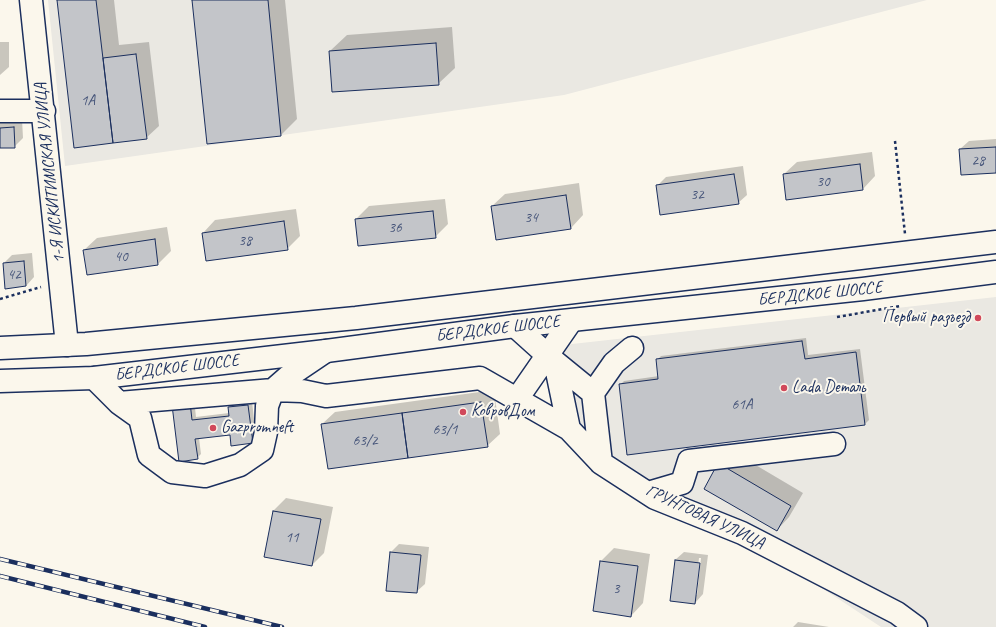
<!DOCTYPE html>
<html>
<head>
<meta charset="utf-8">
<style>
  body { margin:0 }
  canvas { display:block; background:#fbf7ec }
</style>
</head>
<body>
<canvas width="996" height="627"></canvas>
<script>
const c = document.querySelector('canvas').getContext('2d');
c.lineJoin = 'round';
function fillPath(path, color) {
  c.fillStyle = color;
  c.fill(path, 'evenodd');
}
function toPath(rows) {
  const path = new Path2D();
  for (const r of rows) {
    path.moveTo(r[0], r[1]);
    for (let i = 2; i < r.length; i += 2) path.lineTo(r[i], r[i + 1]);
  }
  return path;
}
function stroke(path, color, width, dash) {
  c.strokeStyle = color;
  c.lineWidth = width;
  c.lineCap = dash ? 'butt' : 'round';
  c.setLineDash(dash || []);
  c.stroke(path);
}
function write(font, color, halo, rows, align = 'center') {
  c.font = font + ' Caveat,sans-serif';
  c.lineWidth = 4;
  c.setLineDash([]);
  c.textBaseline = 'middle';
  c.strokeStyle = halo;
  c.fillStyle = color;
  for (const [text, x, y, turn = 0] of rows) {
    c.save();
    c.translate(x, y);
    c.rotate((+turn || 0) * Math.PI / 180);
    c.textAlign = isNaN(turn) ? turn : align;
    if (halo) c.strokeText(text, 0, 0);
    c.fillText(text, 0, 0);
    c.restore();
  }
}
const built = toPath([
  [48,0,927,0,564,95,65,166],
  [996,297,996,627,881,627,764,550,591,468,563,345]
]);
const shadow = toPath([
  [58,0,114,0,119,45,149,42,159,126,146,138,112,142],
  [193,0,285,0,297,119,281,135],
  [452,27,455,68,438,84,330,51,347,35],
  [0,42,9,42,9,67,0,75],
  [22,119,23,138,14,147,0,147,0,120],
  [996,139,996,172,960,149,969,141],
  [872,152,875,176,863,189,784,174,797,162],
  [743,166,747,195,738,203,658,185,666,177],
  [579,183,583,215,571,228,492,206,505,194],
  [445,199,448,224,435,237,356,219,369,206],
  [296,209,300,236,287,249,207,260,203,233,215,220],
  [167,227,171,251,158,264,88,274,84,250,97,238],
  [32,253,34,277,26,286,4,263,12,255],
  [806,338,808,355,860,349,869,420,865,424,620,385,624,381,659,376,657,360,661,356],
  [494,390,500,434,487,446,322,424,335,412],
  [194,399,196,417,229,413,229,407,233,403,252,401,256,438,252,442,231,434,199,438,201,454,197,458,173,405],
  [732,451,803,493,789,517,777,530,705,488],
  [286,498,333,507,324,553,312,565,265,557,273,511],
  [399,544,429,547,425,584,416,592,391,552],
  [614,548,650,554,643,603,631,616,594,610,601,561],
  [684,552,708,555,703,594,695,603,675,560],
  [699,558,701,558,697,595,695,595],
  [798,622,829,627,793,627]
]);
const building = toPath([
  [57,0,96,0,113,143,74,148,57,0],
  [192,0,268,0,281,136,207,144,192,0],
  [436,43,439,85,332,92,329,51,436,43],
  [136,54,147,139,113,143,103,58,136,54],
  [14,127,15,148,0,148,0,128,14,127],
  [996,147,996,173,961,175,959,149,996,147],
  [860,164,863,190,786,200,783,174,860,164],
  [734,174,739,204,660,215,656,185,734,174],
  [566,195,571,229,496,240,491,206,566,195],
  [433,211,436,238,358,246,355,219,433,211],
  [284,221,288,250,206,261,202,233,284,221],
  [155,239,158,265,87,275,83,250,155,239],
  [24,261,26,286,5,289,3,263,24,261],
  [802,341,805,359,856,352,865,425,627,455,619,384,658,379,656,359,802,341],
  [190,402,192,420,229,416,228,407,248,405,253,443,231,446,230,435,195,439,198,459,179,462,172,405,190,402],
  [481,402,488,447,408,458,402,413,481,402],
  [402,413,408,458,328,469,321,424,402,413],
  [718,463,791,506,777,531,704,489,718,463],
  [273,511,321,519,312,566,264,557,273,511],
  [390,552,421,555,417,593,386,591,390,552],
  [675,560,700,563,695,604,670,601,675,560],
  [600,561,638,566,631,617,593,611,600,561]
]);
const path = toPath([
  [895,141,905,234],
  [0,299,41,287],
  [837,317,900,306]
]);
const minor = toPath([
  [31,0,67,345],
  [0,111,44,111],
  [515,326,555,362,569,429,601,463,655,498,742,533,897,613,916,627],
  [555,362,593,393,601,463],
  [94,378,119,403,273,390,289,376,326,351],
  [593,393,614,363,632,348],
  [517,399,571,321],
  [119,403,140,418,149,455,172,472,205,476,240,465,262,450,266,432,267,406,273,390,302,391,326,396,480,378,569,429],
  [648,493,682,483,689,461,834,444]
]);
const highway = toPath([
  [0,348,86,344,356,318,996,242],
  [0,381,94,378,326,351,515,326,863,289,996,272]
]);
const rail = toPath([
  [0,559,282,627],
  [0,576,205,627]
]);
const markers = [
  [978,318,4,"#d1495b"],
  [784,388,4,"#d1495b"],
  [463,412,4,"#d1495b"],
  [213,428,4,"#d1495b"]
];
const numberNames = [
  ["1А",88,101],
  ["28",978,161],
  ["30",823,182],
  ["32",697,195],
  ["34",531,218],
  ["36",395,228],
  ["38",245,241],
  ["40",121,257],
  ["42",14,275],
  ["61А",742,405],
  ["63/1",445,430],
  ["63/2",365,441],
  ["11",292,538],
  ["3",616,589]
];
const streetNames = [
  ["1-Я ИСКИТИМСКАЯ УЛИЦА",50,173,-96],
  ["БЕРДСКОЕ ШОССЕ",820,294,-6],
  ["БЕРДСКОЕ ШОССЕ",498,329,-7],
  ["БЕРДСКОЕ ШОССЕ",177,368,-7],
  ["ГРУНТОВАЯ УЛИЦА",705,517,25]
];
const poiNames = [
  ["Первый разъезд",970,318,"right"],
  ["Lada Dеталь",792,388],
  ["КовровДом",471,412],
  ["Gazpromneft",221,428]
];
fillPath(built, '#eae8e2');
fillPath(shadow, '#0003');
fillPath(building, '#c3c5c9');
stroke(building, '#1b2f5e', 1);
stroke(minor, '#1b2f5e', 25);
stroke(highway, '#1b2f5e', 25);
stroke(path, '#1b2f5e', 2.5, [3, 3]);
stroke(minor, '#fbf7ec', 22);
stroke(highway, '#fbf7ec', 22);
stroke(rail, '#1b2f5e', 4.5);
stroke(rail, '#fbf7ec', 3, [9]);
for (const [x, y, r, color] of markers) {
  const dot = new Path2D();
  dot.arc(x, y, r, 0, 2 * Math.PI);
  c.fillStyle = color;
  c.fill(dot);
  stroke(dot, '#fbf7ec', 1.5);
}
write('15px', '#455479', null, numberNames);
write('17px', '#1b2f5e', '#fbf7ec', streetNames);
write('17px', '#1b2f5e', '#fbf7ec', poiNames, 'left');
</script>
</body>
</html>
